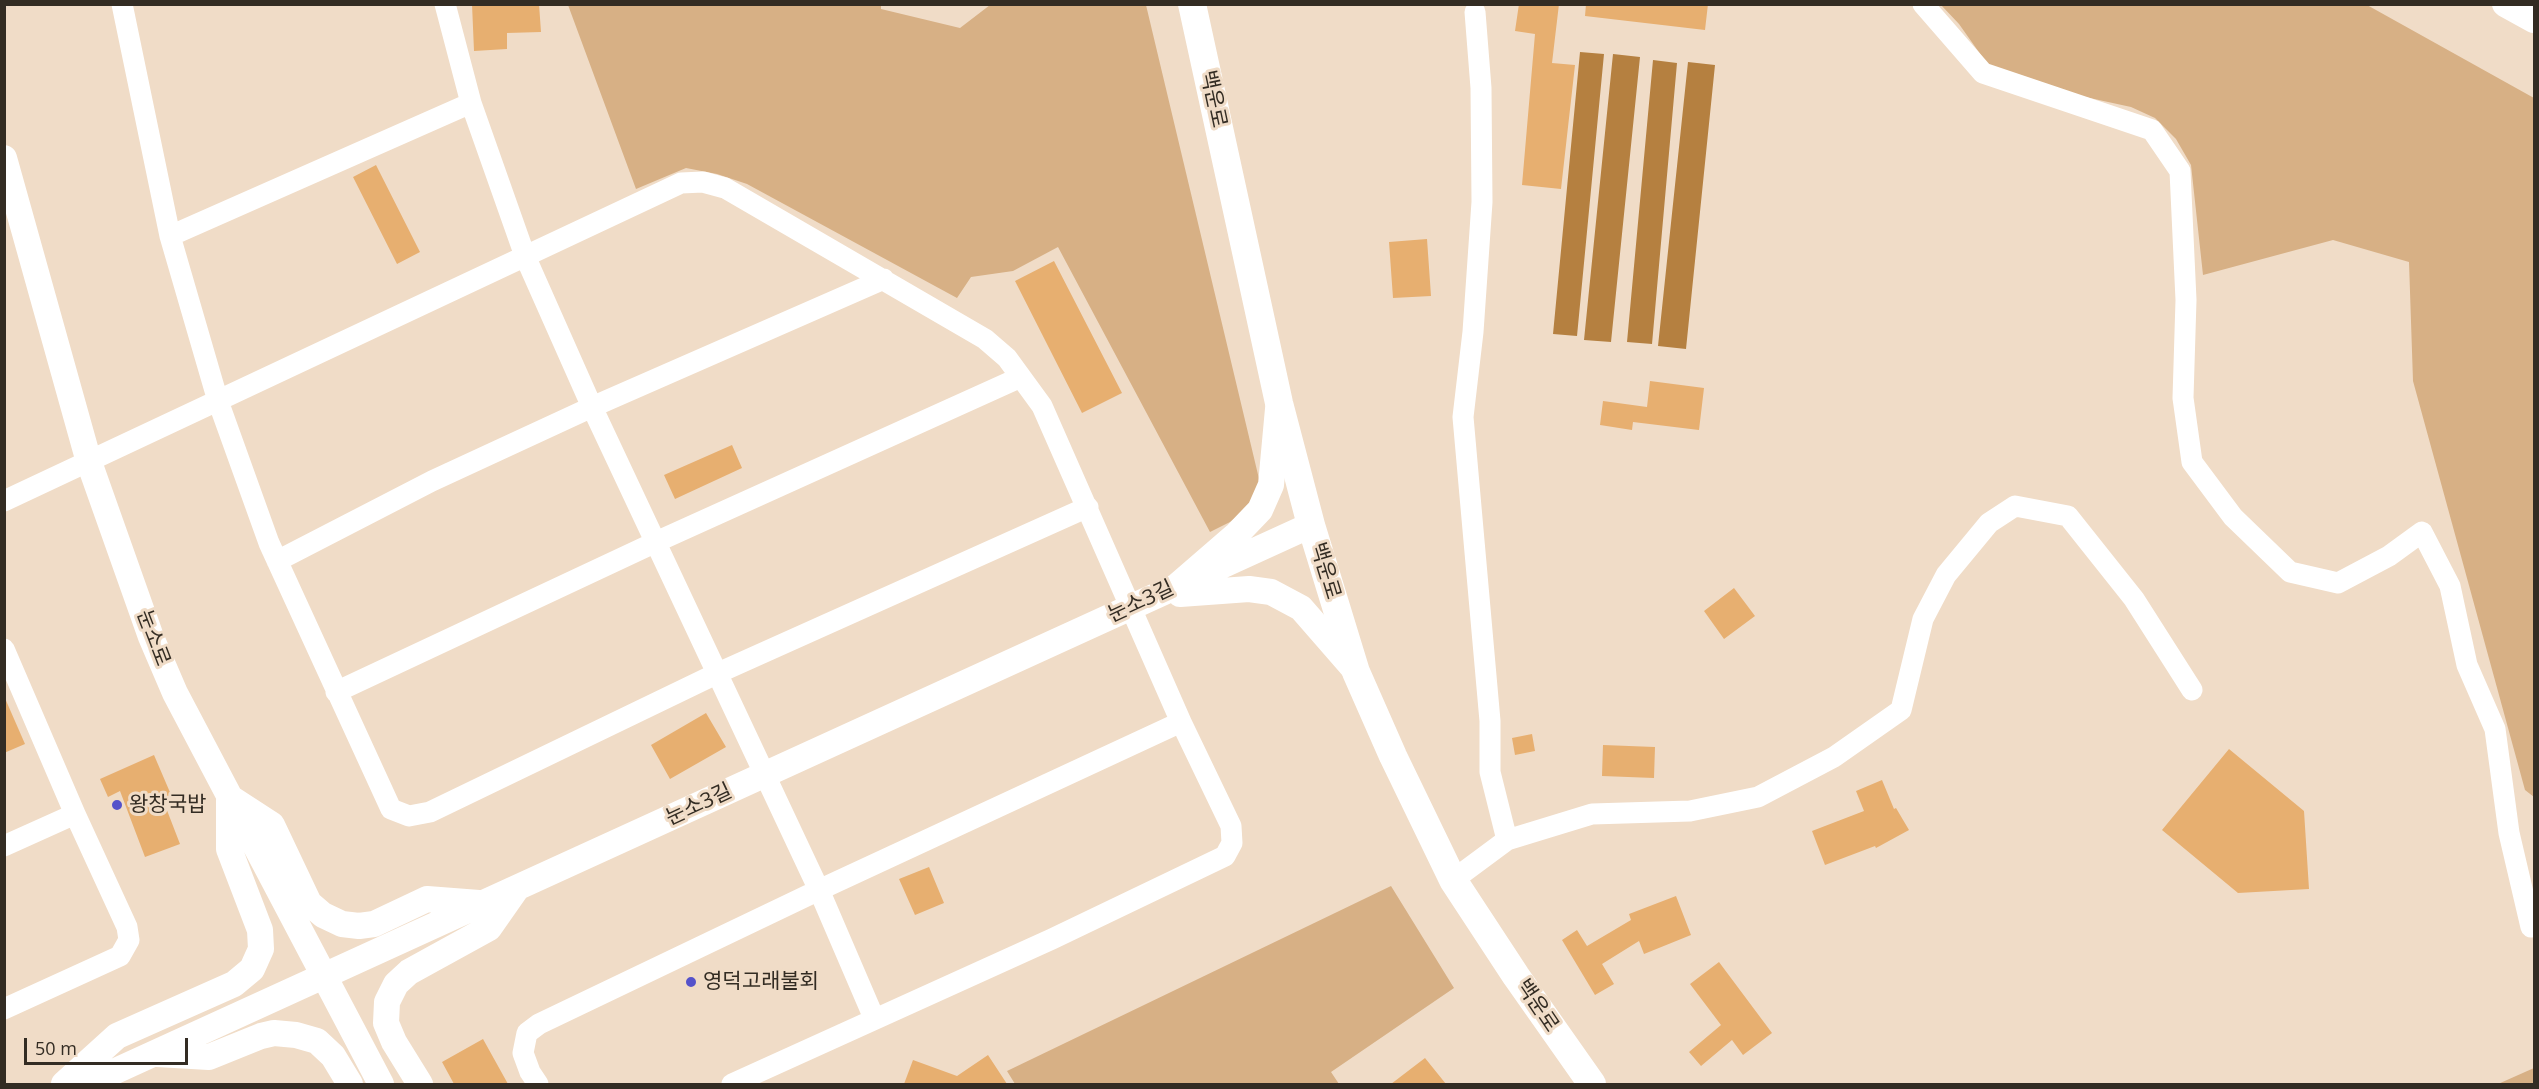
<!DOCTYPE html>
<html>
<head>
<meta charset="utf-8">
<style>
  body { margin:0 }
  #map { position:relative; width:2539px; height:1089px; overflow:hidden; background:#f0dcc7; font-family:"Open Sans",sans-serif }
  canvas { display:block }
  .frame { position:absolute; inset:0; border:6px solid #332c23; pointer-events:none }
  .scale { position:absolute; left:24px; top:1038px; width:164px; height:27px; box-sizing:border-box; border:3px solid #332c23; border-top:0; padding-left:8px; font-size:18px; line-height:21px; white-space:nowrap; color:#332c23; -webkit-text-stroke:4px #f0dcc7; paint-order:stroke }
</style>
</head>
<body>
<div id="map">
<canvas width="2539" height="1089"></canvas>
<div class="frame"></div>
<div class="scale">50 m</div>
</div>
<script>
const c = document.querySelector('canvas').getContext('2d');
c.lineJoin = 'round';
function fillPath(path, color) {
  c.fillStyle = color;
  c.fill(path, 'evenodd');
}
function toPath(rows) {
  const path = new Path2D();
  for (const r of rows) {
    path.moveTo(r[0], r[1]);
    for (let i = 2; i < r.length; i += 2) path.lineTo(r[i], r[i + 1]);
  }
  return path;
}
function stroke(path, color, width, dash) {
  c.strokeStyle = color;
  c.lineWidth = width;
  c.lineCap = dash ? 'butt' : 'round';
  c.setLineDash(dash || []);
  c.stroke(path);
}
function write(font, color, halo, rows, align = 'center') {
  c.font = font + ' "Open Sans","Noto Sans KR",sans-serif';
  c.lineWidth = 6;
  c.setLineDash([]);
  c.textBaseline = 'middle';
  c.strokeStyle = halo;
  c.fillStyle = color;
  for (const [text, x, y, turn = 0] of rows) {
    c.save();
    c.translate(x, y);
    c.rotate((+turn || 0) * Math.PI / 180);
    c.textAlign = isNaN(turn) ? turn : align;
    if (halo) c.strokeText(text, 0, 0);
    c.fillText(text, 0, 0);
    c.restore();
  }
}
const green = toPath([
  [568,5,881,5,881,9,960,28,990,5,1146,5,1260,483,1247,509,1230,522,1210,532,1058,247,1013,271,971,277,957,298,747,184,717,174,686,168,636,189],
  [1941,5,2367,5,2534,98,2534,797,2525,790,2413,381,2409,262,2333,240,2203,275,2191,165,2176,139,2155,118,2131,107,2053,90,1988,65,1959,24],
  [1391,886,1454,988,1331,1072,1339,1084,1015,1084,1007,1071],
  [2534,1068,2534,1084,2498,1084]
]);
const water = toPath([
  [1580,52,1604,54,1577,336,1553,334],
  [1613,54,1640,57,1611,342,1584,340],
  [1653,60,1677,63,1652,344,1627,342],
  [1688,62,1715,65,1686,349,1658,346]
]);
const building = toPath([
  [472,4,539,4,541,32,507,33,507,49,474,51],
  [1519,4,1559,4,1552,63,1575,65,1561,189,1522,185,1535,34,1515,31],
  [1586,4,1708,4,1705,30,1585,16],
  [376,165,420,252,397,264,353,177],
  [1427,239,1431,296,1393,298,1389,242],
  [1054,261,1122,393,1082,413,1015,281],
  [1650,381,1704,388,1699,430,1633,422,1632,430,1600,425,1603,401,1647,407],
  [732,445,742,468,675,499,664,475],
  [1734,588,1755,616,1724,639,1704,611],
  [4,696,25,744,4,753],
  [706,713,726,747,670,779,651,745],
  [1532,734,1535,751,1515,755,1512,738],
  [1603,745,1655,747,1654,778,1602,776],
  [2229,749,2304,811,2309,889,2238,893,2162,830],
  [154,755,172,797,163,800,180,844,145,857,120,791,108,797,100,779],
  [1882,780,1894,809,1896,808,1909,830,1876,848,1875,846,1825,865,1812,831,1864,811,1856,791],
  [929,867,944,903,915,915,899,879],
  [1676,896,1691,935,1644,954,1639,941,1602,964,1614,984,1595,995,1562,940,1577,930,1587,946,1631,920,1629,914],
  [1719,962,1772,1033,1743,1055,1732,1040,1701,1066,1689,1052,1721,1025,1690,984],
  [483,1039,508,1084,454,1084,442,1062],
  [988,1055,1007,1084,904,1084,913,1060,957,1076],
  [1425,1058,1446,1084,1391,1084]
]);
const minor = toPath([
  [122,4,170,236,218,401,269,543,391,809,409,816,430,812,718,673,1088,507],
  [445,4,471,103,525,256,592,407,819,890,874,1018],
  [1923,4,1983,73,2152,130,2180,171,2186,300,2183,398,2192,462,2233,517,2290,572,2338,583,2389,556,2422,532,2450,586,2467,665,2495,729,2509,833,2531,927],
  [1475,12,1481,88,1482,202,1473,332,1463,417,1490,721,1490,772,1507,840],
  [170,236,471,103],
  [4,501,681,183,703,182,725,188,985,339,1007,358,1042,406,1181,722,1231,826,1232,843,1225,856,1052,939,732,1084],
  [277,561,432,481,592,407,884,279],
  [4,649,75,814,127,927,129,940,120,956,4,1009],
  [336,692,656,542,1021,377],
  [4,846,75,814],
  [1453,880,1507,840,1592,814,1690,811,1758,797,1834,757,1901,710,1923,619,1946,575,1989,523,2015,506,2068,516,2134,599,2192,690],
  [538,1084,530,1072,523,1053,527,1033,539,1024,819,890,1181,722]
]);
const tertiary = toPath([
  [2505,4,2534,20],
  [4,158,89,462,151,637,175,693,381,1084],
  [1278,409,1271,485,1260,510,1237,534,1178,585,1180,594,1249,589,1271,592,1301,608,1355,670],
  [232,799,272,825,309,903,323,915,342,924,359,926,374,924,427,899,479,903],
  [157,1054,209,1057,261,1036,274,1033,296,1035,317,1041,333,1056,350,1084],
  [64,1084,117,1036,234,984,252,969,261,949,260,930,229,849,229,800],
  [87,1084,1311,525],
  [420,1084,394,1042,386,1023,387,1002,396,984,409,972,489,928,517,888]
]);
const secondary = toPath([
  [1192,4,1279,403,1311,525,1356,672,1393,756,1453,880,1516,976,1592,1084]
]);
const markers = [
  [117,805,6,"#5552ca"],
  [691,982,6,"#5552ca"]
];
const streetNames = [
  ["백운로",1213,99,78],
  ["백운로",1325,571,73],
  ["눈소3길",1141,602,-25],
  ["눈소로",153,638,69],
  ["눈소3길",699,805,-25],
  ["백운로",1537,1006,56]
];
const poiNames = [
  ["왕창국밥",129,805],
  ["영덕고래불회",703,982]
];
fillPath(green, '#d7b085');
fillPath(water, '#b58040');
fillPath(building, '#e7af70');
stroke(minor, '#fff', 21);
stroke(tertiary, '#fff', 26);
stroke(secondary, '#fff', 28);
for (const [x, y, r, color] of markers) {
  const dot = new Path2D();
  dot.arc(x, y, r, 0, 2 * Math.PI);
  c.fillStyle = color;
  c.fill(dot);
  stroke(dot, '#f0dcc7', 2);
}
write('21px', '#332c23', '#f0dcc7', streetNames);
write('21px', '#332c23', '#f0dcc7', poiNames, 'left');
</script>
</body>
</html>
